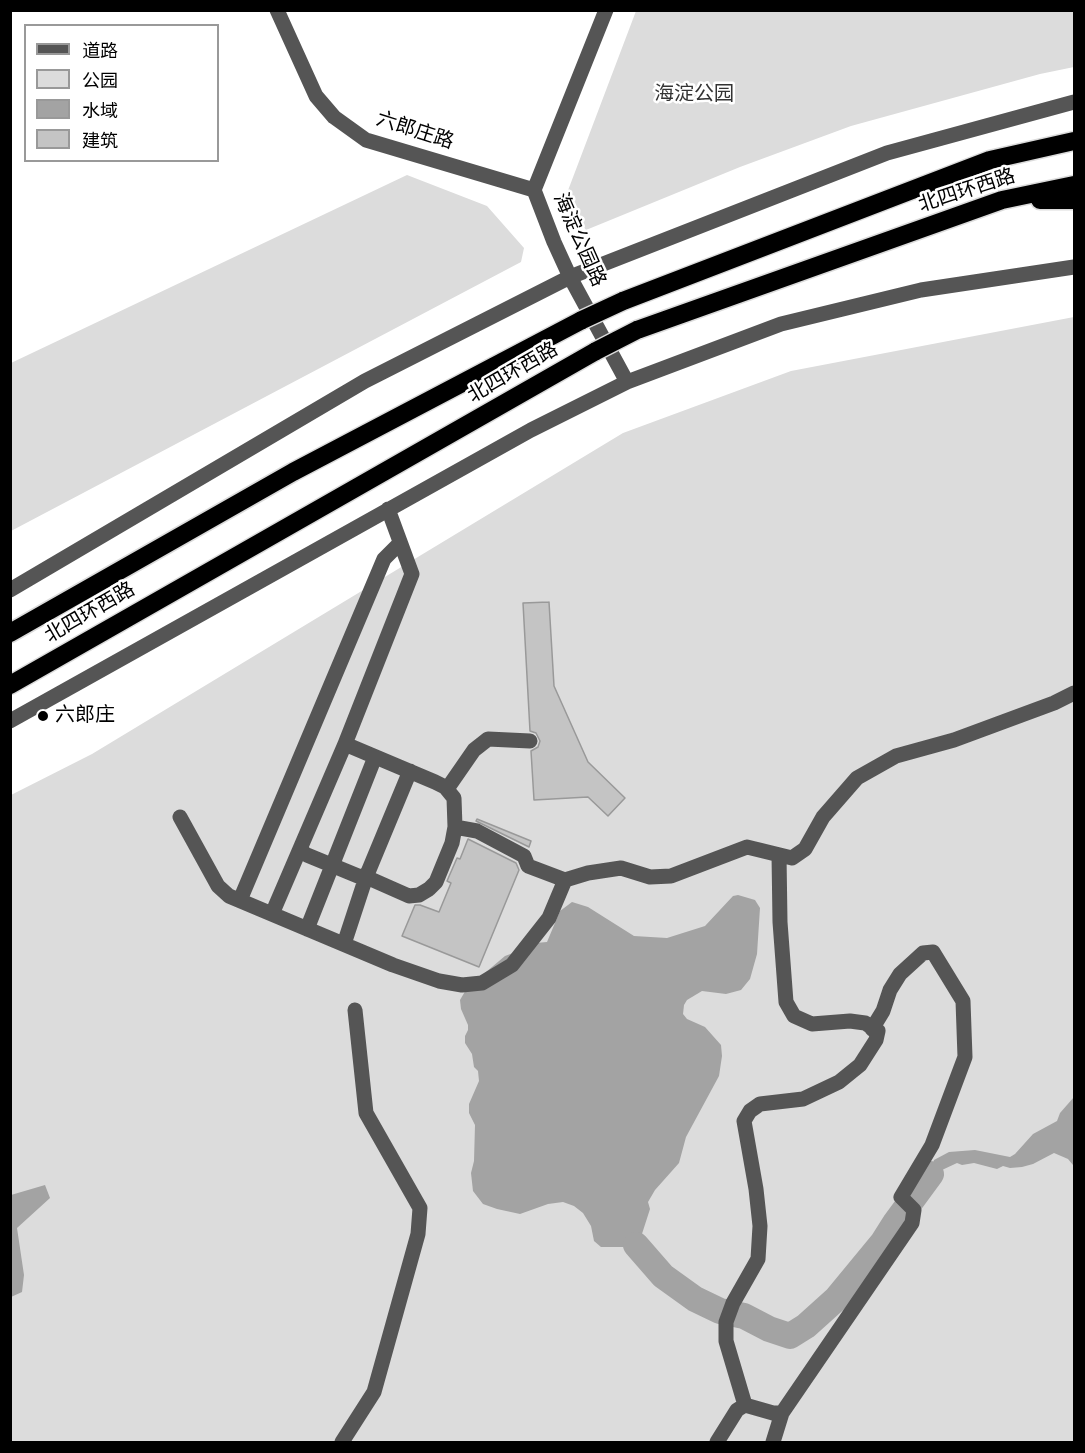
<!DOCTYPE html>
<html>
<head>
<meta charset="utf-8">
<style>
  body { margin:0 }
  #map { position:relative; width:1085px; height:1453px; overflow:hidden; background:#fff; font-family:"Space Grotesk","Noto Sans SC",sans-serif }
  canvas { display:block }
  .frame { position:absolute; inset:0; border:12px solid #000; pointer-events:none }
  .legend { position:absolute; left:24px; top:24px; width:195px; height:138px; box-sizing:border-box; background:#fff; border:2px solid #999; margin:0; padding:8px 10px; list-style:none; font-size:18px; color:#000 }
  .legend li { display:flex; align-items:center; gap:12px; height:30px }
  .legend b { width:30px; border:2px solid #999 }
</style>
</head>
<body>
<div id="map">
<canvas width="1085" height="1453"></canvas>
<div class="frame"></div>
<ul class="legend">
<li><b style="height:8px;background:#555"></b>道路</li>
<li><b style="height:16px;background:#dcdcdc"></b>公园</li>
<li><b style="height:16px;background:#a3a3a3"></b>水域</li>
<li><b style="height:16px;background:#c4c4c4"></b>建筑</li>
</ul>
</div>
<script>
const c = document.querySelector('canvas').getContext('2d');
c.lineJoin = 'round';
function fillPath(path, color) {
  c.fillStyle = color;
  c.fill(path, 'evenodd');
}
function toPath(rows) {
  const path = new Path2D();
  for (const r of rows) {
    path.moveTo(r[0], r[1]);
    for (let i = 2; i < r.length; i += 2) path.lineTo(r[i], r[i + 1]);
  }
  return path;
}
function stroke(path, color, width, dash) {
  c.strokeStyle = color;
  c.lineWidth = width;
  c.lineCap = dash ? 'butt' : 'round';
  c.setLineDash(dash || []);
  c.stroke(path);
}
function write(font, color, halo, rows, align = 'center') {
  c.font = font + ' "Space Grotesk","Noto Sans SC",sans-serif';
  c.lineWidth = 5;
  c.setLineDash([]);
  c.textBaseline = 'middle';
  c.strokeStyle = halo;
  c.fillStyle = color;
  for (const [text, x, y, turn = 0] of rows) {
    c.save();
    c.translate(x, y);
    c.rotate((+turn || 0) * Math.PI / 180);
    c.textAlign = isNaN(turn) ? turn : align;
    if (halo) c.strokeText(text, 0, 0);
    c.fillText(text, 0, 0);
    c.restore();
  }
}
const green = toPath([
  [636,11,1074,11,1074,67,1040,74,851,126,740,167,586,230,564,201],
  [407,175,487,206,524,248,521,262,11,531,11,363],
  [1074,317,1074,1442,11,1442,11,795,92,754,623,433,791,371]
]);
const water = toPath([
  [738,895,755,900,760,908,757,954,750,979,741,990,726,994,702,991,687,1000,684,1005,683,1014,687,1019,705,1027,721,1045,722,1056,719,1076,686,1137,679,1163,655,1190,648,1202,650,1209,640,1240,631,1247,601,1247,594,1241,591,1226,583,1213,574,1206,563,1202,548,1204,520,1214,497,1209,483,1204,473,1191,471,1173,474,1161,475,1125,469,1113,469,1104,479,1081,478,1071,474,1067,472,1054,465,1043,465,1036,468,1030,468,1025,461,1009,460,1000,467,988,505,956,513,953,524,944,547,942,560,911,572,902,588,907,634,936,667,938,705,926,733,896],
  [1074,1097,1074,1183,1073,1165,1068,1159,1054,1153,1033,1164,1022,1167,1010,1168,1003,1166,997,1169,974,1163,962,1165,957,1163,942,1170,939,1176,932,1181,931,1170,934,1160,949,1152,975,1150,1010,1157,1015,1154,1033,1134,1057,1121,1060,1113],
  [45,1185,50,1198,17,1228,24,1275,22,1292,11,1297,11,1195]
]);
const river = toPath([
  [636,1245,663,1276,695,1299,720,1311,744,1316,769,1329,790,1336,806,1326,836,1299,883,1242,895,1223,931,1174]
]);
const building = toPath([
  [549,602,554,686,588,762,625,798,608,816,588,797,534,800,531,751,538,747,540,741,536,733,530,731,523,603,549,602],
  [477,819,531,841,529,847,476,821,477,819],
  [468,839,516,863,519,870,479,967,402,936,415,905,420,905,439,912,451,883,447,881,457,858,460,859,468,839]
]);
const minor = toPath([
  [277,10,316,96,334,117,366,140,534,190],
  [606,10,534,190,554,242,570,277,627,382],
  [10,590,365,381,570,277,887,153,1074,102],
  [10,721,531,430,627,382,781,324,921,290,1074,267],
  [447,789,474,750,488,739,530,741],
  [180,817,218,886,229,896,393,965,439,981,462,985,482,983,512,965,549,918,565,880,528,866,524,856,477,831,455,827],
  [300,850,307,855,358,876,366,877,410,771],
  [565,880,588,873,621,868,650,877,671,876,747,847,792,858,805,849,823,817,857,778,896,756,954,740,1054,703,1074,693],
  [240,900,384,559,400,543],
  [272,914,345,744,412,574,388,509],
  [307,929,375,757],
  [344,944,366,877,409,896,419,895,429,889,436,882,452,843,455,827,454,798,445,787,435,782,345,744],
  [745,1405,773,1413,782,1413],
  [342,1442,374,1392,418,1234,420,1208,366,1113,355,1010],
  [717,1442,737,1410,745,1405,726,1341,726,1322,733,1303,758,1259,760,1226,756,1189,744,1121,750,1111,760,1104,803,1099,839,1082,860,1065,876,1040,878,1031,865,1023,850,1021,812,1024,794,1016,786,1002,780,922,779,855],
  [773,1442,782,1413,912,1223,914,1210,901,1197,932,1145,965,1057,963,1001,933,952,923,953,900,974,890,990,883,1011,872,1029]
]);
const highway = toPath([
  [1040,200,1074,200],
  [623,301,990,160,1074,141],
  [637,330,1002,200,1074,185],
  [10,633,293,472,582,320],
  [10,685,596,351]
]);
const highwayBridge = toPath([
  [582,320,623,301],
  [596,351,637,330]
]);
const markers = [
  [43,716,6,"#000"]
];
const parkNames = [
  ["海淀公园",694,95]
];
const streetNames = [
  ["六郎庄路",415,131,18],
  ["北四环西路",967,191,-18],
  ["海淀公园路",579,240,66],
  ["北四环西路",513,373,-30],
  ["北四环西路",90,613,-30]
];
const poiNames = [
  ["六郎庄",55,716]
];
fillPath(green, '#dcdcdc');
fillPath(water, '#a3a3a3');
stroke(river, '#a3a3a3', 26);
fillPath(building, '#c4c4c4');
stroke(building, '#999', 1.5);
stroke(highway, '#dbdbdb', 21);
stroke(minor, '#555', 15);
stroke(highway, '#000', 18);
stroke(highwayBridge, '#dbdbdb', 21, []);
stroke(highwayBridge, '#000', 18);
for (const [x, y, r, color] of markers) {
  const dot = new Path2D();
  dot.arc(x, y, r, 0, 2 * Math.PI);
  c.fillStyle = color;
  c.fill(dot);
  stroke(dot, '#fff', 2);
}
write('20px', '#333', '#fff', parkNames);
write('20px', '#000', '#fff', streetNames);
write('20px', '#000', '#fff', poiNames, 'left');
</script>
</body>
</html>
